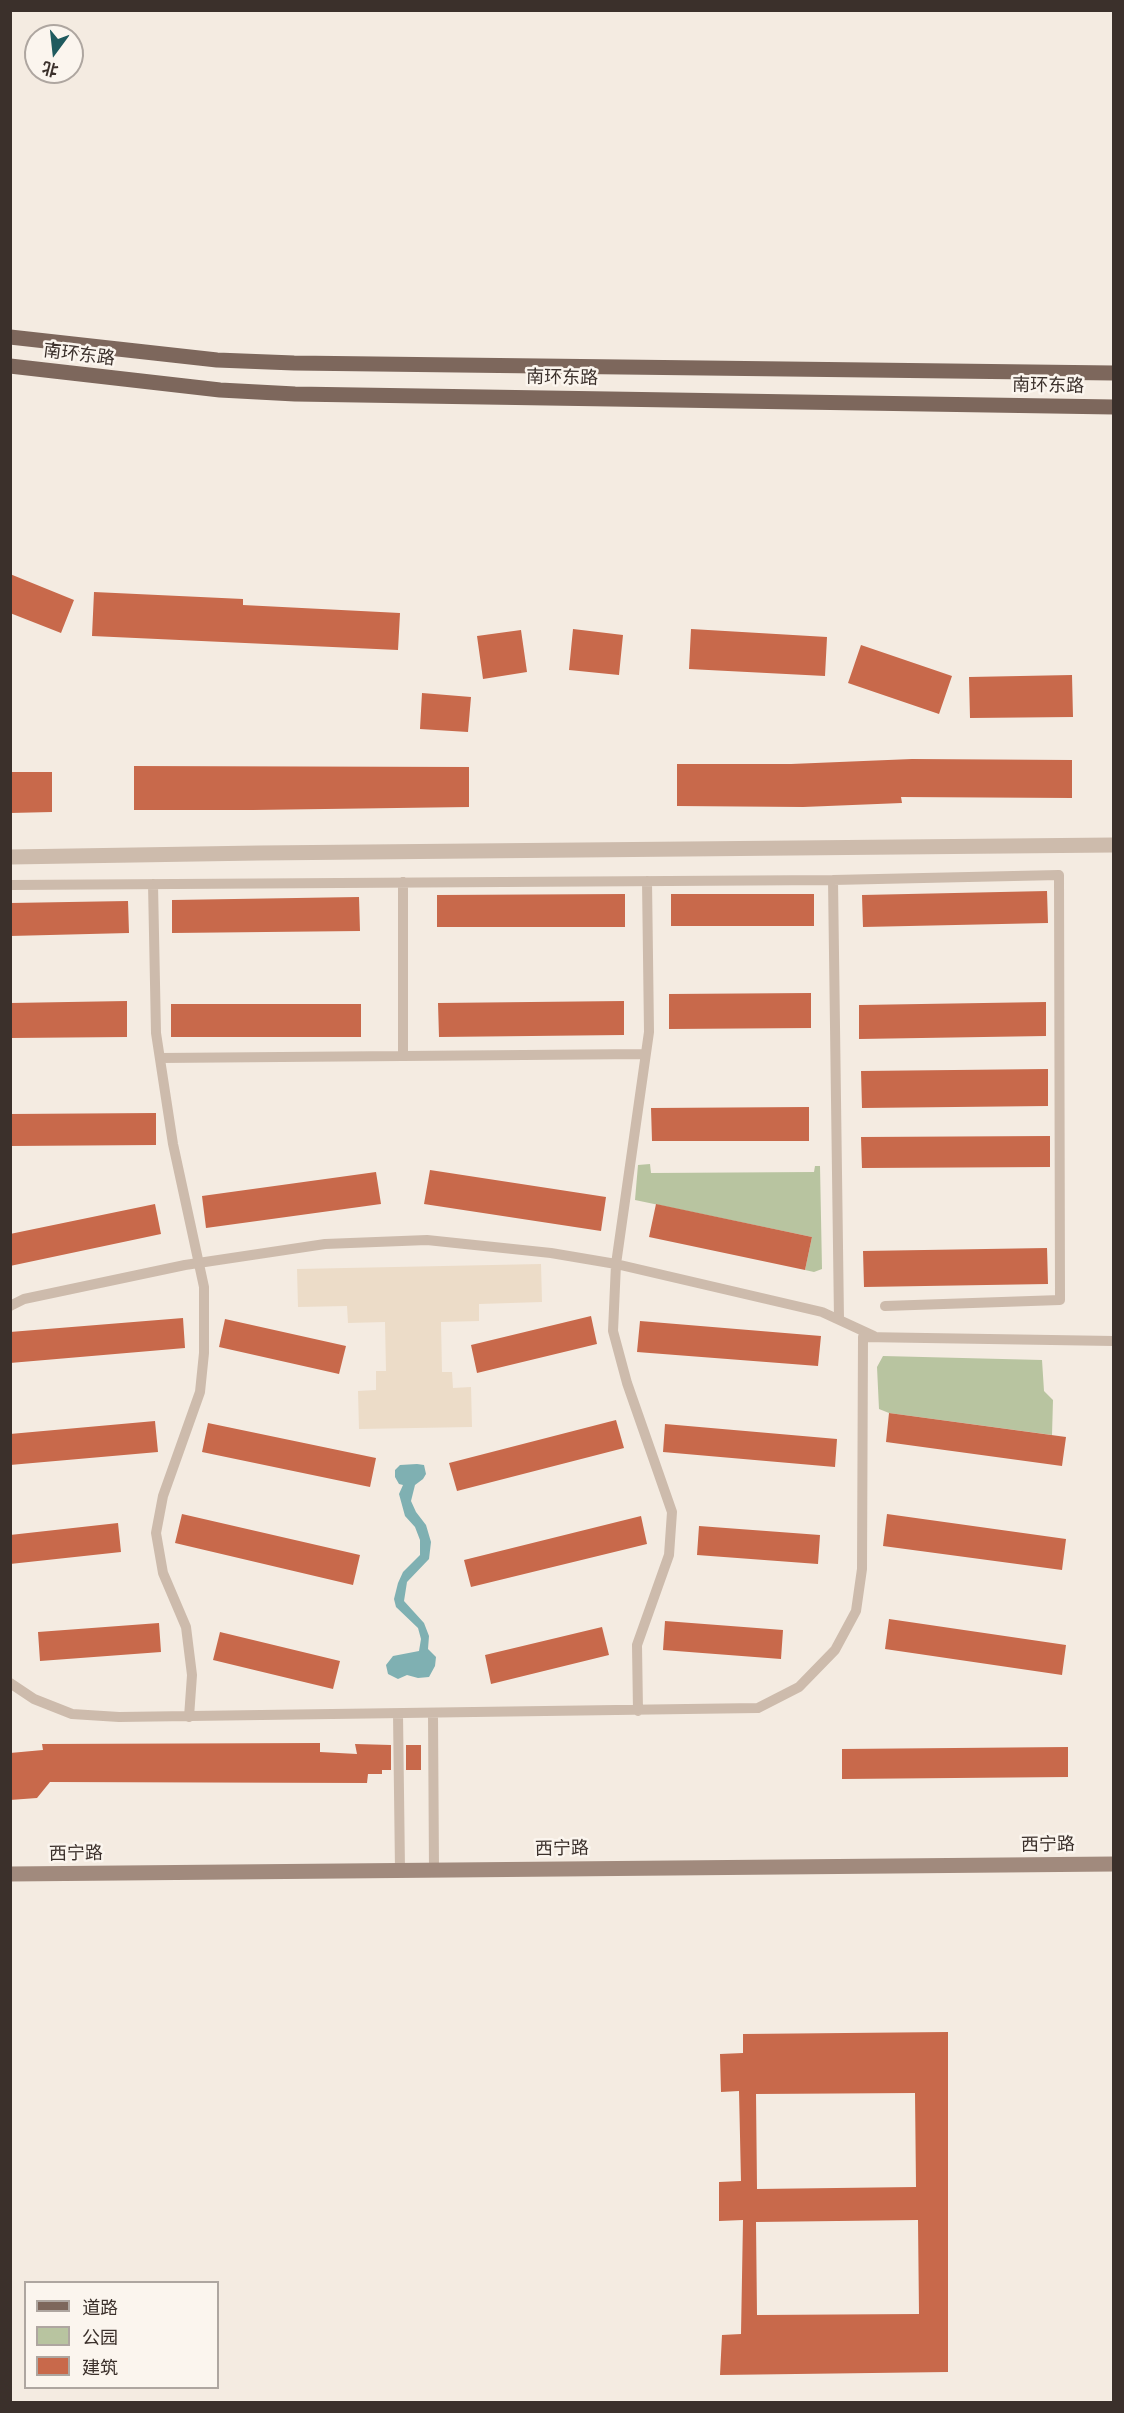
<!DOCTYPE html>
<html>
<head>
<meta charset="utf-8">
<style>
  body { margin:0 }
  #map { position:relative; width:1124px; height:2413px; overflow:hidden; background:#f4ebe1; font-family:"IBM Plex Sans","Noto Sans SC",sans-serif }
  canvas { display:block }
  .frame { position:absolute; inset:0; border:12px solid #3b302b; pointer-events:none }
  .legend { position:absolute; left:24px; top:2281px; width:195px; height:108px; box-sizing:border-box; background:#fbf5ee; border:2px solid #aea6a0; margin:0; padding:8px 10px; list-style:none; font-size:18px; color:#3b302b }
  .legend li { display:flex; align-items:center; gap:12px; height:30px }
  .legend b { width:30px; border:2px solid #aea6a0 }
  .north { position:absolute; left:24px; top:24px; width:60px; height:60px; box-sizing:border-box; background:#fbf5ee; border:2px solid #aea6a0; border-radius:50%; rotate:195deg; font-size:16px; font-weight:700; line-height:24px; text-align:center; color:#3b302b }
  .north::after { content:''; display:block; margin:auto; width:21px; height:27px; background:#1f5a5e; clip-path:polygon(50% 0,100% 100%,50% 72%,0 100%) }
</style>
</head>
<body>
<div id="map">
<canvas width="1124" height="2413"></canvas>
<div class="frame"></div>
<ul class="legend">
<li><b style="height:8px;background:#7d675c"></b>道路</li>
<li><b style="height:16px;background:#b8c4a0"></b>公园</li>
<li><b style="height:16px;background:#c8694b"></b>建筑</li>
</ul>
<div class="north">北</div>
</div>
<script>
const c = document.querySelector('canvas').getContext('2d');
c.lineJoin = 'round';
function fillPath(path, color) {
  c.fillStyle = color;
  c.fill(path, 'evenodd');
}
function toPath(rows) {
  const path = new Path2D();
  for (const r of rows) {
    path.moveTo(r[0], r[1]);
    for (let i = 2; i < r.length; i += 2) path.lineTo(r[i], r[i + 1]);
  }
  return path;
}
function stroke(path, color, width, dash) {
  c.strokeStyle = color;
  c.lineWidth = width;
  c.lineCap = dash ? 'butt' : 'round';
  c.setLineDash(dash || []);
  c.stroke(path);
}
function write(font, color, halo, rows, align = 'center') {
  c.font = font + ' "IBM Plex Sans","Noto Sans SC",sans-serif';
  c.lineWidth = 5;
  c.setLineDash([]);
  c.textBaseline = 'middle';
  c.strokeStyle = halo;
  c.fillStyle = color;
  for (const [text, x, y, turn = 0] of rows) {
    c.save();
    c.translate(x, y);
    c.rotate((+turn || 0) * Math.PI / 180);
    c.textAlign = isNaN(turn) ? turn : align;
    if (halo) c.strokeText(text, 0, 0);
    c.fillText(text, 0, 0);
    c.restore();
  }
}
const green = toPath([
  [650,1164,651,1173,814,1172,815,1166,820,1166,822,1269,814,1272,805,1270,812,1237,635,1200,638,1165],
  [883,1356,1042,1360,1044,1391,1053,1400,1052,1435,889,1413,879,1409,877,1367]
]);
const plaza = toPath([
  [541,1264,542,1302,479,1304,479,1321,441,1322,442,1372,452,1372,453,1388,471,1387,472,1427,359,1429,358,1391,376,1390,376,1371,386,1371,385,1322,348,1323,347,1306,298,1307,297,1269]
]);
const water = toPath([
  [417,1464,424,1465,426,1474,423,1479,415,1485,411,1501,416,1512,426,1525,431,1542,429,1559,407,1582,404,1601,424,1623,429,1636,428,1649,436,1657,435,1666,429,1677,418,1678,407,1675,398,1679,388,1674,386,1665,393,1656,419,1651,421,1639,418,1628,396,1607,394,1599,398,1583,403,1572,420,1555,420,1540,415,1527,405,1516,399,1494,403,1485,399,1484,395,1477,395,1470,400,1465]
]);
const building = toPath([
  [10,574,74,600,61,633,10,613],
  [94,592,243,599,243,605,400,613,398,650,92,636],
  [573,629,623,635,619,675,569,670],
  [691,629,827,637,825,676,689,669],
  [521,630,527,672,483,679,477,636],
  [861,645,952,676,939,714,848,683],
  [1072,675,1073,717,970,718,969,677],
  [422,693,471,697,468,732,420,729],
  [912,759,1072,760,1072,798,901,797,902,803,803,807,677,806,677,764,791,764],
  [134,766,469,767,469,807,253,810,134,810],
  [10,772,52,772,52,812,10,813],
  [1047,891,1048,923,863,927,862,895],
  [625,894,625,927,437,927,437,895],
  [671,894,814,894,814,926,671,926],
  [359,897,360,931,172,933,172,900],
  [128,901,129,933,10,936,10,903],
  [811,993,811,1028,669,1029,669,994],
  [127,1001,127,1037,10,1038,10,1003],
  [624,1001,624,1035,439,1037,438,1003],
  [1046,1002,1046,1036,859,1039,859,1005],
  [171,1004,361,1004,361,1037,171,1037],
  [1048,1069,1048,1106,862,1108,861,1071],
  [809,1107,809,1141,652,1141,651,1108],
  [156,1113,156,1145,10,1146,10,1114],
  [1050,1136,1050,1167,862,1168,861,1137],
  [430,1170,606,1197,601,1231,424,1204],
  [376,1172,381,1204,206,1228,202,1196],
  [155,1204,161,1234,10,1266,10,1234],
  [656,1204,812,1237,805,1270,649,1237],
  [1047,1248,1048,1284,864,1287,863,1251],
  [591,1316,597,1344,477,1373,471,1345],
  [183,1318,185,1348,10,1363,10,1332],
  [225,1319,346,1346,339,1374,219,1347],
  [640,1321,821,1336,818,1366,637,1352],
  [889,1413,1066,1437,1062,1466,886,1442],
  [616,1420,624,1448,457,1491,449,1463],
  [155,1421,158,1452,10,1465,10,1434],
  [208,1423,376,1458,370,1487,202,1452],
  [665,1424,837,1439,835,1467,663,1452],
  [182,1514,360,1555,353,1585,175,1543],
  [887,1514,1066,1539,1062,1570,883,1546],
  [641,1516,647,1544,471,1587,464,1560],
  [118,1523,121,1552,10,1564,10,1535],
  [699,1526,820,1535,818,1564,697,1555],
  [889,1619,1066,1645,1062,1675,885,1649],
  [665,1621,783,1630,781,1659,663,1650],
  [159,1623,161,1652,40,1661,38,1632],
  [602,1627,609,1655,491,1684,485,1655],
  [220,1632,340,1661,333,1689,213,1660],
  [320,1743,320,1752,357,1754,355,1744,391,1745,391,1770,382,1770,382,1774,368,1774,367,1783,50,1782,37,1798,10,1800,10,1753,43,1750,42,1744],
  [406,1745,421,1745,421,1770,406,1770],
  [1068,1747,1068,1777,842,1779,842,1749],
  [948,2032,948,2372,720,2375,722,2335,741,2334,743,2220,719,2221,719,2182,741,2181,739,2091,721,2092,720,2054,743,2053,743,2034],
  [915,2093,916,2187,757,2189,756,2094],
  [918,2220,919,2314,757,2315,756,2222]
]);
const lane = toPath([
  [833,880,839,1319],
  [403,882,403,1056],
  [153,884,156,1033,173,1144,204,1287,204,1353,200,1392,163,1496,156,1533,163,1573,186,1627,192,1675,189,1717],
  [10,885,833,880,1059,875,1060,1300,885,1306],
  [160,1058,645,1054],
  [10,1306,24,1299,185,1265,325,1244,427,1240,551,1253,616,1264,822,1312,874,1336],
  [10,1683,34,1699,72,1714,119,1717,758,1708,799,1687,835,1650,856,1611,862,1569,863,1337,1114,1341],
  [638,1711,637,1645,669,1555,672,1512,627,1383,613,1331,616,1264,649,1032,647,881],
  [398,1714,400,1870],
  [433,1714,434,1870]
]);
const street = toPath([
  [10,857,259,853,1114,845]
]);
const secondary = toPath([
  [10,1874,1114,1864]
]);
const primary = toPath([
  [10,337,217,360,294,363,1114,373],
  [10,366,220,390,295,394,1114,407]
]);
const streetNames = [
  ["南环东路",79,355,7],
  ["南环东路",562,378,1],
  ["南环东路",1048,386,1],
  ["西宁路",1048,1845,-1],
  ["西宁路",562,1849,-1],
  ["西宁路",76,1854,-1]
];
fillPath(green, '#b8c4a0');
fillPath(plaza, '#ecdcc8');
fillPath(water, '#7fb0b2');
fillPath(building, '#c8694b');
stroke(lane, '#cdbbac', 10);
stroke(street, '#cdbbac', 15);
stroke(secondary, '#a18a7d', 15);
stroke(primary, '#7d675c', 15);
write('18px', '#3b302b', '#fbf5ee', streetNames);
</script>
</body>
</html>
